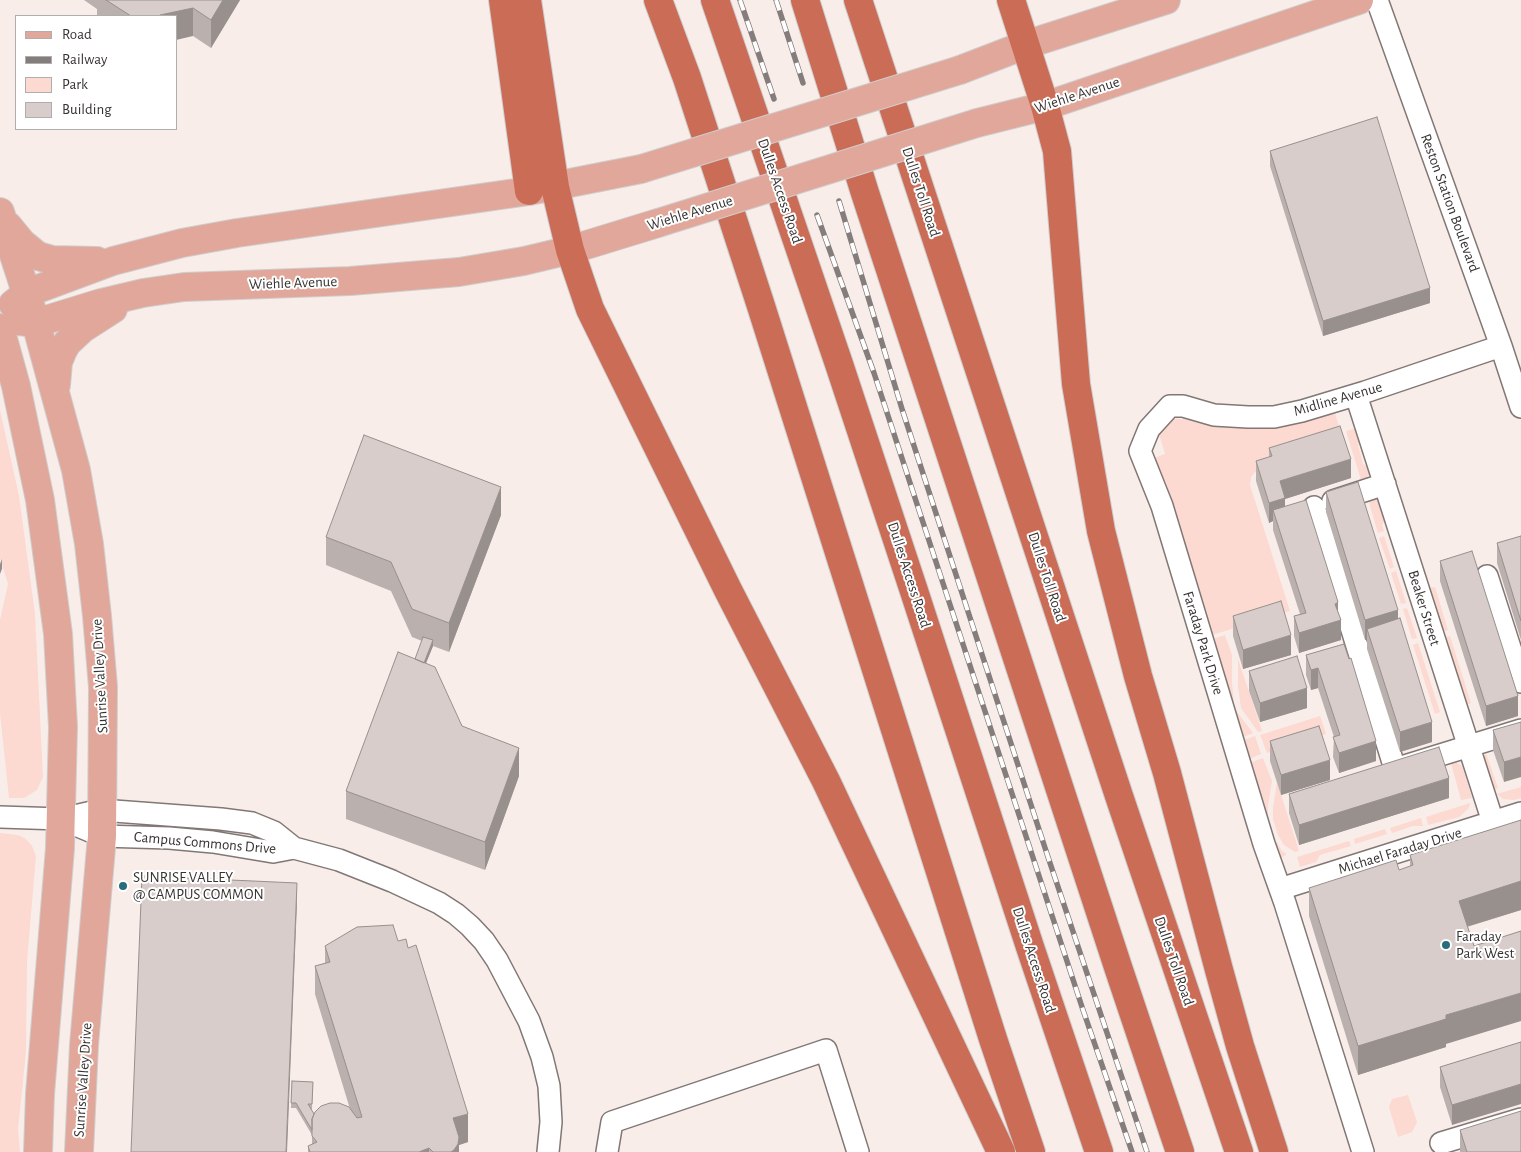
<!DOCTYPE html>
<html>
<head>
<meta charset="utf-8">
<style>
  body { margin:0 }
  #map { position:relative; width:1521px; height:1152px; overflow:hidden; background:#f9edea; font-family:"Alegreya Sans",sans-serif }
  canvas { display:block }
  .legend { position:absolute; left:15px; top:15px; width:162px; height:115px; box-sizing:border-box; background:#fff; border:1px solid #afadad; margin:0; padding:6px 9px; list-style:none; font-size:15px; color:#373332 }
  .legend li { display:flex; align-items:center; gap:10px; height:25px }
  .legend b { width:25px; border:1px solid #afadad }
</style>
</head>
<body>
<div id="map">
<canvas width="1521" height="1152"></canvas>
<ul class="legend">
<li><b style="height:6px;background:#e0a79a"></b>Road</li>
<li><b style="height:6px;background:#847d7b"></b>Railway</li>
<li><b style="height:14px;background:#fcd9d1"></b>Park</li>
<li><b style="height:14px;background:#d8cdca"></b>Building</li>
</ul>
</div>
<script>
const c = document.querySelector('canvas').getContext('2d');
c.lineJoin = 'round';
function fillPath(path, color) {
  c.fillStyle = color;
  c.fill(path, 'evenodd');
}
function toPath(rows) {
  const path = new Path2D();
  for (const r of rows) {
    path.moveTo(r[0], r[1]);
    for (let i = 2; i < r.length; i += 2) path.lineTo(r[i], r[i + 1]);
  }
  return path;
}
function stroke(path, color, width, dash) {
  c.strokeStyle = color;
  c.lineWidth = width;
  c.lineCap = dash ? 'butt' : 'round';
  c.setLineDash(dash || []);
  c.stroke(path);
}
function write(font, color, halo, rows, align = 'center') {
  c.font = font + ' "Alegreya Sans",sans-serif';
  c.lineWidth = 4;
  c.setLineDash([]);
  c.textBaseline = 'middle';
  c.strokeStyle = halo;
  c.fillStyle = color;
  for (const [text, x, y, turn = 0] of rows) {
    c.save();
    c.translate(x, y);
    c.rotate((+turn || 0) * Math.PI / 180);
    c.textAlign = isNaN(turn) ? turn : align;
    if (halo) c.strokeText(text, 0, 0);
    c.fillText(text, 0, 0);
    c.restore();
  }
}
const green = toPath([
  [0,410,19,496,35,614,43,777,37,790,24,798,9,798,0,713,0,620,8,584,0,558],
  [1335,413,1343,440,1260,466,1251,477,1250,485,1290,611,1212,635,1167,485,1154,458,1165,454,1160,437,1154,438,1166,423,1174,419,1188,419,1213,425,1258,429,1271,428],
  [1357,428,1360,439,1358,445,1363,464,1369,468,1370,473,1367,478,1361,480,1346,431],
  [1373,497,1378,500,1385,520,1382,525,1384,531,1378,533,1368,499],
  [1384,536,1394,567,1390,569,1379,538],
  [1396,571,1406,603,1401,604,1391,573],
  [1435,587,1448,630,1443,632,1429,588],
  [1407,608,1417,638,1412,639,1403,609],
  [1225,635,1232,655,1232,682,1234,705,1237,712,1253,733,1241,738,1213,639],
  [1450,636,1471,703,1466,705,1445,637],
  [1418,643,1440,712,1435,714,1413,645],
  [1238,659,1262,731,1258,732,1241,708,1238,686],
  [1320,716,1326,734,1267,753,1260,735],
  [1255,736,1261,754,1249,759,1242,741],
  [1486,753,1498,788,1494,790,1483,761],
  [1263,758,1272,781,1268,806,1268,819,1273,836,1282,851,1287,854,1279,859,1249,763],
  [1456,762,1462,766,1472,798,1461,800,1451,763],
  [1277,782,1299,851,1295,852,1284,845,1278,835,1273,819,1273,807],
  [1521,787,1521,798,1514,800,1503,799,1497,794],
  [1470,803,1469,808,1459,817,1428,825,1426,817],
  [1421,818,1423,826,1413,826,1392,833,1390,828],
  [1385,829,1387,834,1355,844,1354,839],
  [0,833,18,835,26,839,32,846,36,856,27,961,26,1052,18,1129,20,1152,0,1152],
  [1349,841,1351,846,1320,855,1316,862,1300,867,1297,857],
  [1408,1095,1417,1122,1412,1132,1398,1137,1389,1107,1392,1099]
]);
const minor = toPath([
  [1377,0,1501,346,1521,407],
  [1356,395,1493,822],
  [1333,501,1385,484],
  [1314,507,1395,769,1521,730],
  [1487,576,1521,682],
  [0,817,61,819,101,810,221,819,252,823,274,832,294,848,339,860,392,881,439,903,456,914,470,926,484,941,497,960,529,1021,542,1057,549,1086,551,1122,548,1152],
  [61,819,102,836,169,838,213,842,273,852,294,848],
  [1280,889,1521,813],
  [1441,1143,1521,1119],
  [607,1152,612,1122,826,1050,858,1152],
  [1363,1152,1285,903,1264,844,1162,506,1140,451,1149,429,1170,406,1183,406,1214,415,1248,417,1274,417,1302,411,1365,392,1501,346]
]);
const major = toPath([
  [960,70,1025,45,1166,0],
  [977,123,1045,106,1359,0],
  [0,212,36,323,76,470,89,544,97,616,103,687,102,836,84,1045,79,1152],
  [8,226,22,243,38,256,52,260,97,261],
  [13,304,27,293,113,261,182,243,237,233,529,191,641,169],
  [19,321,36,323,101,303,143,293,184,287,350,281,459,272,524,261,570,250,658,223],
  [0,328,16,386,40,500,58,634,63,727,60,848,40,1094,38,1152],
  [56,385,58,362,63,350,67,343,82,329,113,309]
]);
const highway = toPath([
  [503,0,529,191],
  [527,0,555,187,570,250,590,309,728,590,826,781,1001,1152],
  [658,0,687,78,761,306,993,1039,1031,1152],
  [715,0,839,364,913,588,1030,947,1099,1152],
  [805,0,865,193,1118,967,1180,1152],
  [858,0,1119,796,1239,1152],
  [1011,0,1045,106,1057,151,1076,384,1101,531,1138,676,1167,773,1219,970,1240,1046,1274,1152]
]);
const rail = toPath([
  [740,0,774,99],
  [776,0,803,83],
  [839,201,902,409,1048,857,1147,1152],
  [817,215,874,373,1083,1010,1132,1152]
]);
const majorBridge = toPath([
  [641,169,960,70],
  [658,223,977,123]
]);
const wall = toPath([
  [84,0,240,0,211,48,193,36,176,16,97,16,97,9],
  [1270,151,1430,303,1323,336,1270,166],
  [1269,448,1351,478,1285,499,1285,506,1338,612,1341,640,1299,653,1294,636,1294,616,1300,614,1273,530,1273,521,1269,523,1256,481,1256,461,1269,457],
  [1326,492,1398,619,1432,742,1400,752,1367,649,1367,639,1365,640,1326,512],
  [501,515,449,652,433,646,426,663,462,726,519,776,485,870,346,819,346,791,415,659,422,641,412,637,391,591,326,565,326,537],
  [1521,536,1521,640,1497,563,1497,543],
  [1440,561,1518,716,1486,726,1440,581],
  [1233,616,1291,655,1243,669,1233,636],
  [1344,644,1376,761,1339,773,1333,757,1334,737,1318,688,1311,690,1306,675,1306,655],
  [1249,671,1307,708,1260,722,1249,691],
  [1521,722,1504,782,1493,750,1493,730],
  [1270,741,1330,780,1281,795,1270,761],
  [1289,794,1449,798,1299,845,1289,813],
  [1521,820,1521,910,1467,927,1446,1044,1446,1047,1358,1075,1309,916,1309,888,1399,870,1410,866,1410,855],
  [398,941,468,1142,459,1145,459,1152,308,1152,308,1146,312,1144,312,1135,296,1108,291,1108,292,1081,313,1082,312,1109,311,1109,314,1114,350,1109,315,994,315,966,325,963,325,946],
  [1521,1042,1452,1125,1440,1087,1440,1067],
  [1460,1130,1521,1152,1460,1152]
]);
const shadedWall = toPath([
  [223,0,240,0,211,48,211,20],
  [193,8,193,36,176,40,176,16,159,16,160,15],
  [1430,288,1430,303,1323,336,1323,321],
  [1351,459,1351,478,1285,499,1285,518,1273,510,1273,521,1269,523,1269,503,1280,481],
  [501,487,501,515,449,652,449,623],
  [2,559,2,569,0,574,0,564],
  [1338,602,1338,621,1341,620,1341,640,1299,653,1299,633,1335,604],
  [1398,610,1398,630,1367,629,1367,639,1365,640,1365,620],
  [1291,635,1291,655,1243,669,1243,650],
  [433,640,433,646,416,688,416,683],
  [1318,668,1318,688,1311,690,1311,670],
  [1307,688,1307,708,1260,722,1260,703],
  [1518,696,1518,716,1486,726,1486,706],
  [1432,722,1432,742,1400,752,1400,732],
  [1376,741,1376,761,1339,773,1339,753],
  [519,748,519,776,485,870,485,842],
  [1521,757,1521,777,1504,782,1504,762],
  [1330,760,1330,780,1281,795,1281,775],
  [1449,778,1449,798,1299,845,1299,825],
  [1521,881,1521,910,1459,929,1459,901],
  [297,883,297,903,287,1152,286,1152],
  [1521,993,1521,1021,1446,1044,1446,1047,1358,1075,1358,1046,1446,1015],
  [1521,1084,1521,1104,1452,1125,1452,1105],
  [468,1114,468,1142,459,1145,459,1152,451,1152,453,1118],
  [429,1148,429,1152,419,1152]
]);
const building = toPath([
  [106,0,223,0,211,20,193,8,160,15,159,16,131,16,106,0],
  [1377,117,1430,288,1323,321,1270,151,1377,117],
  [1340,426,1351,459,1280,481,1285,498,1269,503,1256,461,1272,456,1269,448,1340,426],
  [364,435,501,487,449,623,412,609,391,562,326,537,364,435],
  [1358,482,1398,610,1365,620,1326,492,1358,482],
  [1306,500,1338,602,1335,604,1341,620,1299,633,1294,616,1306,613,1273,510,1306,500],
  [1521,536,1521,621,1497,543,1521,536],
  [1472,551,1518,696,1486,706,1440,561,1472,551],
  [1281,601,1291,635,1243,650,1233,616,1281,601],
  [1400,618,1432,722,1400,732,1367,629,1400,618],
  [423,637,433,640,424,663,415,659,423,637],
  [1344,644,1349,659,1351,658,1376,741,1339,753,1333,737,1340,735,1318,668,1311,670,1306,655,1344,644],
  [398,652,435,667,462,726,519,748,485,842,346,791,398,652],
  [1297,656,1307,688,1260,703,1249,671,1297,656],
  [1521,722,1521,757,1504,762,1493,730,1521,722],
  [1319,726,1330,760,1281,775,1270,741,1319,726],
  [1439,747,1449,778,1299,825,1289,794,1439,747],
  [1521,820,1521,881,1459,901,1474,946,1521,931,1521,993,1446,1015,1446,1019,1358,1046,1309,888,1396,860,1399,870,1413,865,1410,855,1521,820],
  [142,876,297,883,286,1152,131,1152,142,876],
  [393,925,398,941,406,939,408,948,416,945,468,1114,453,1118,459,1137,458,1144,454,1150,451,1152,433,1152,429,1148,419,1152,310,1152,308,1146,317,1142,312,1136,312,1119,315,1112,321,1106,330,1103,339,1103,349,1107,357,1118,362,1117,315,966,330,962,325,946,357,927,393,925],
  [1521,1042,1521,1084,1452,1105,1440,1067,1521,1042],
  [292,1081,313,1082,312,1104,308,1104,314,1114,312,1119,312,1130,296,1103,291,1103,292,1081],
  [1521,1111,1521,1152,1467,1152,1460,1130,1521,1111]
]);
const markers = [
  [123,886,5,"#276d7c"],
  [1446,945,5,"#276d7c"]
];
const streetNames = [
  ["Wiehle Avenue",1077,95,-18],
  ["Dulles Access Road",780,191,71],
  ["Dulles Toll Road",921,192,72],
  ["Reston Station Boulevard",1450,203,70],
  ["Wiehle Avenue",690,213,-17],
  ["Wiehle Avenue",293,283,-2],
  ["Midline Avenue",1338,399,-16],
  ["Dulles Access Road",909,575,72],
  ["Dulles Toll Road",1047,577,72],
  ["Beaker Street",1424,608,73],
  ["Faraday Park Drive",1203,643,73],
  ["Sunrise Valley Drive",100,676,-93],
  ["Campus Commons Drive",205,843,5],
  ["Michael Faraday Drive",1400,851,-17],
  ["Dulles Access Road",1034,960,72],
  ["Dulles Toll Road",1174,961,71],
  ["Sunrise Valley Drive",83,1080,-86]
];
const poiNames = [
  ["SUNRISE VALLEY",133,877],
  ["@ CAMPUS COMMON",133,894],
  ["Faraday",1456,936],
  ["Park West",1456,953]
];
fillPath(green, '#fcd9d1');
stroke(minor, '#817774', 24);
stroke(major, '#cfcece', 30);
stroke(highway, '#cfcece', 30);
stroke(minor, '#fff', 21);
stroke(major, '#e0a79a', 28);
stroke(highway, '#cb6c56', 28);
stroke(rail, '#847d7b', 5.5);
stroke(rail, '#fff', 4, [11]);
stroke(majorBridge, '#cfcece', 30, []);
stroke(majorBridge, '#e0a79a', 28);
fillPath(wall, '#bab0ae');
fillPath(shadedWall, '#97908d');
fillPath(building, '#d8cdca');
stroke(building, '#97908d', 1);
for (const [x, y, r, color] of markers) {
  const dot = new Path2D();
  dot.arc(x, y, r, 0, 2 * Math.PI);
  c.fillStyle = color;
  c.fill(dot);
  stroke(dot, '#fff', 2);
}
write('15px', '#373332', '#fff', streetNames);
write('15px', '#373332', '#fff', poiNames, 'left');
</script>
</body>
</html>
